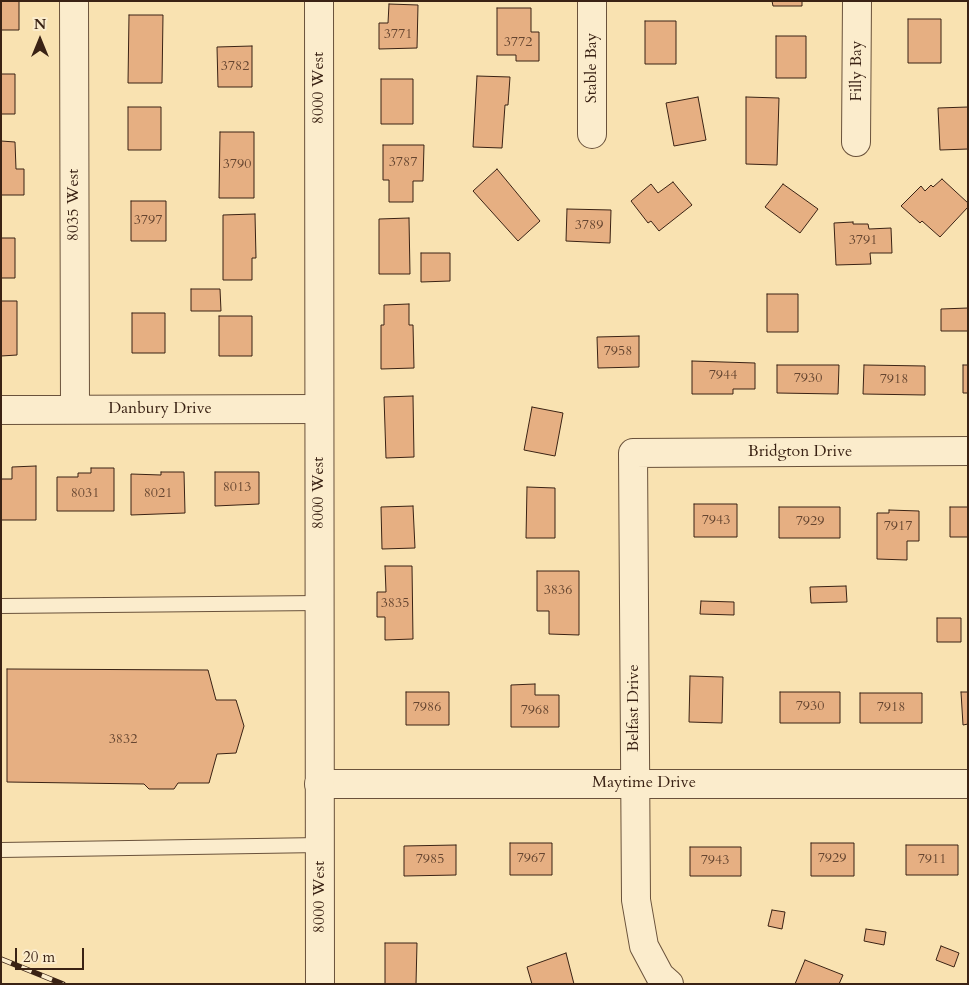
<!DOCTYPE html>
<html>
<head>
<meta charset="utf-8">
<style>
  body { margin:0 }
  #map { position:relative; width:969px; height:985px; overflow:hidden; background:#f9e2b1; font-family:Cardo,serif }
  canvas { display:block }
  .frame { position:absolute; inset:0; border:2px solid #3a2214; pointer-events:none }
  .north { position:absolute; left:15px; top:15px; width:50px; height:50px; -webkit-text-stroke:4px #fbeccc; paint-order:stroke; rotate:0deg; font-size:14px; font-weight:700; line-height:20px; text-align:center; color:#3a2214 }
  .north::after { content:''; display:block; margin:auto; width:18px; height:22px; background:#3a2214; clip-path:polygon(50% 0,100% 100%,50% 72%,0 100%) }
  .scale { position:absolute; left:15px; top:948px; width:69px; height:22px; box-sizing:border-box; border:2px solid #3a2214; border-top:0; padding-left:6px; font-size:15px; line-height:18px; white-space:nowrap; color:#3a2214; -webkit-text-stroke:4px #fbeccc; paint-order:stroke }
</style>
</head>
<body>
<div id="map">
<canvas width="969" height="985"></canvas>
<div class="frame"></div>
<div class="north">N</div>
<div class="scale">20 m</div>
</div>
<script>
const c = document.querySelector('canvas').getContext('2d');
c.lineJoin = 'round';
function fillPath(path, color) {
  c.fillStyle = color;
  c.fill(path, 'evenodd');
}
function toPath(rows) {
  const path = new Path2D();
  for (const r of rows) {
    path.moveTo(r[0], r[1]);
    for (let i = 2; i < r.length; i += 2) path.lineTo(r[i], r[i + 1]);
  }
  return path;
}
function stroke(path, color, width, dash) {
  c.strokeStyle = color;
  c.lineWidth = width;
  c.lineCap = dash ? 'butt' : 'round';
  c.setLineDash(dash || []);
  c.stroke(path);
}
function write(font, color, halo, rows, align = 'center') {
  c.font = font + ' Cardo,serif';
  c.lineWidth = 4;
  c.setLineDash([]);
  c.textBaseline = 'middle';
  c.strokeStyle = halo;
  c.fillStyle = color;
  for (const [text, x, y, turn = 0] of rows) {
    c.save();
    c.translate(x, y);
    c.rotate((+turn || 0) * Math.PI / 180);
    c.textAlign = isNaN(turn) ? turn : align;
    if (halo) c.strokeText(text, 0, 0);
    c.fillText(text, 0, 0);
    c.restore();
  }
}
const building = toPath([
  [1,1,19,1,19,30,1,30,1,1],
  [772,1,802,1,802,6,773,6,772,1],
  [389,4,418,5,417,48,379,49,379,23,388,23,389,4],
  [497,8,531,8,531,32,539,32,539,61,516,61,516,55,497,55,497,8],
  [129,15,163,15,162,83,128,83,129,15],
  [908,19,941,19,941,63,908,63,908,19],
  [645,21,676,21,676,64,645,64,645,21],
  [776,36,806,36,806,78,776,78,776,36],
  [252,46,252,87,218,87,217,47,252,46],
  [1,74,15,74,15,114,1,114,1,74],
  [477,76,510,77,508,105,505,105,502,148,473,147,477,76],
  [381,79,413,79,413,124,381,124,381,79],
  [698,97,706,140,674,146,666,103,698,97],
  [746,97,779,98,777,165,746,164,746,97],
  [128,107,161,107,161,150,128,150,128,107],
  [968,107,968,149,940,150,938,108,968,107],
  [220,132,254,132,254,198,219,198,220,132],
  [1,141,15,142,16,169,24,169,24,195,1,195,1,141],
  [383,145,424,145,423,181,413,181,413,202,389,202,389,180,383,180,383,145],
  [497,169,540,221,518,241,473,191,497,169],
  [942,179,968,203,968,207,940,237,922,221,920,223,901,206,921,186,925,191,931,185,933,187,942,179],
  [673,182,692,205,659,231,651,221,648,223,631,201,651,184,658,193,673,182],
  [783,184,818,209,800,233,765,207,783,184],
  [131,201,166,201,166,241,131,241,131,201],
  [567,209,611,210,610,243,566,241,567,209],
  [255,214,256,258,252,258,252,280,223,280,223,215,255,214],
  [409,218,410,274,379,274,379,219,409,218],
  [853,222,853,224,868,224,869,229,891,228,892,253,870,253,871,264,836,265,834,223,853,222],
  [1,238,15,238,15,278,1,278,1,238],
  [421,253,450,253,450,281,421,282,421,253],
  [191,289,220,289,221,311,191,311,191,289],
  [767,294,798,294,798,332,767,332,767,294],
  [1,301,17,301,17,355,1,356,1,301],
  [409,304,409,325,413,325,414,368,381,369,381,325,384,325,384,305,409,304],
  [968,308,968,331,941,331,941,309,968,308],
  [132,313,165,313,165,353,132,353,132,313],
  [219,316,252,316,252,356,219,356,219,316],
  [639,336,639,367,598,368,597,337,639,336],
  [692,361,755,363,755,389,733,389,733,394,692,394,692,361],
  [777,365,839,365,838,394,777,393,777,365],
  [864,365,925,366,925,395,863,394,864,365],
  [963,365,968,365,968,393,963,393,963,365],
  [413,396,414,457,386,458,384,397,413,396],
  [532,407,563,413,555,456,524,450,532,407],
  [36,466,36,520,1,520,1,479,12,479,12,467,36,466],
  [91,468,114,468,114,511,57,511,57,477,78,477,78,473,91,473,91,468],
  [161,472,184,472,185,513,131,515,131,474,161,475,161,472],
  [215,472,259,472,259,504,215,506,215,472],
  [527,487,555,488,555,538,526,538,527,487],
  [694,504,737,504,737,537,694,537,694,504],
  [413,506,415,548,382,549,381,507,413,506],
  [779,507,840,507,840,538,779,538,779,507],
  [950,507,968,507,968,537,950,537,950,507],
  [889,510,919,511,919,541,907,541,907,560,877,559,877,513,889,513,889,510],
  [385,566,412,566,413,639,385,640,385,617,377,617,377,592,386,592,385,566],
  [537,571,579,571,579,635,549,634,549,611,537,611,537,571],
  [846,586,847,602,811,603,810,587,846,586],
  [701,601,734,602,734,615,700,614,701,601],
  [937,618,961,618,961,642,937,642,937,618],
  [7,669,208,670,216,700,236,700,244,726,236,753,217,754,209,783,178,783,174,789,149,789,144,784,7,782,7,669],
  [690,676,723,677,722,723,689,722,690,676],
  [535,684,535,695,559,695,559,727,511,727,511,685,535,684],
  [406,692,449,692,449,725,406,725,406,692],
  [780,692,840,692,840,723,780,723,780,692],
  [961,692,968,692,968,724,963,725,961,692],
  [860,693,922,693,922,723,860,723,860,693],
  [510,843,552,843,552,875,510,875,510,843],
  [811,843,854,843,854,876,811,876,811,843],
  [456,845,456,875,404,876,404,846,456,845],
  [906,845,958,845,958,875,906,875,906,845],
  [690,847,741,847,741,876,690,876,690,847],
  [772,910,785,912,782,929,768,926,772,910],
  [866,929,886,932,884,945,864,941,866,929],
  [385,943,417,943,416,984,385,984,385,943],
  [941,946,959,953,954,967,936,960,941,946],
  [566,953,574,984,532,984,527,967,566,953],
  [805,960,843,975,839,984,795,984,805,960]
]);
const service = toPath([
  [1,606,319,603],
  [1,850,320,845]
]);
const minor = toPath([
  [74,1,75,409],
  [592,134,592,1],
  [856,142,857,1],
  [1,410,319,409],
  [319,784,968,784],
  [669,984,660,976,644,946,636,900,633,453,968,451]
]);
const tertiary = toPath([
  [319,1,320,984]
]);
const rail = toPath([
  [1,959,63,984]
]);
const numberNames = [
  ["3771",398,35],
  ["3772",518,43],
  ["3782",235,67],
  ["3787",403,163],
  ["3790",237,165],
  ["3797",148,221],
  ["3789",589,226],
  ["3791",863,241],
  ["7958",618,352],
  ["7944",723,376],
  ["7930",808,379],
  ["7918",894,380],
  ["8013",237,488],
  ["8031",85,494],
  ["8021",158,494],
  ["7943",716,521],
  ["7929",810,522],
  ["7917",898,527],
  ["3836",558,591],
  ["3835",395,604],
  ["7930",810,707],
  ["7986",427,708],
  ["7918",891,708],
  ["7968",535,711],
  ["3832",123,740],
  ["7967",531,859],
  ["7929",832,859],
  ["7985",430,860],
  ["7911",932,860],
  ["7943",715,861]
];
const streetNames = [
  ["Stable Bay",592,68,-90],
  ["Filly Bay",857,71,-90],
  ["8000 West",319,88,-90],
  ["8035 West",74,205,-90],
  ["Danbury Drive",160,409],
  ["Bridgton Drive",800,452],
  ["8000 West",319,493,-90],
  ["Belfast Drive",634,708,-90],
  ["Maytime Drive",644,783],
  ["8000 West",320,897,-90]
];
fillPath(building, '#e6af82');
stroke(building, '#3a2214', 1);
stroke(service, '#6a523b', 16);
stroke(minor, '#6a523b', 30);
stroke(tertiary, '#6a523b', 30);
stroke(service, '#fbeccc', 14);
stroke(minor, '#fbeccc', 28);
stroke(tertiary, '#fbeccc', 28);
stroke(rail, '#3a2214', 5.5);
stroke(rail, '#fbeccc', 4, [11]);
write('14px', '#654530', null, numberNames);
write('16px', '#3a2214', '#fbeccc', streetNames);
</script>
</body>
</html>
